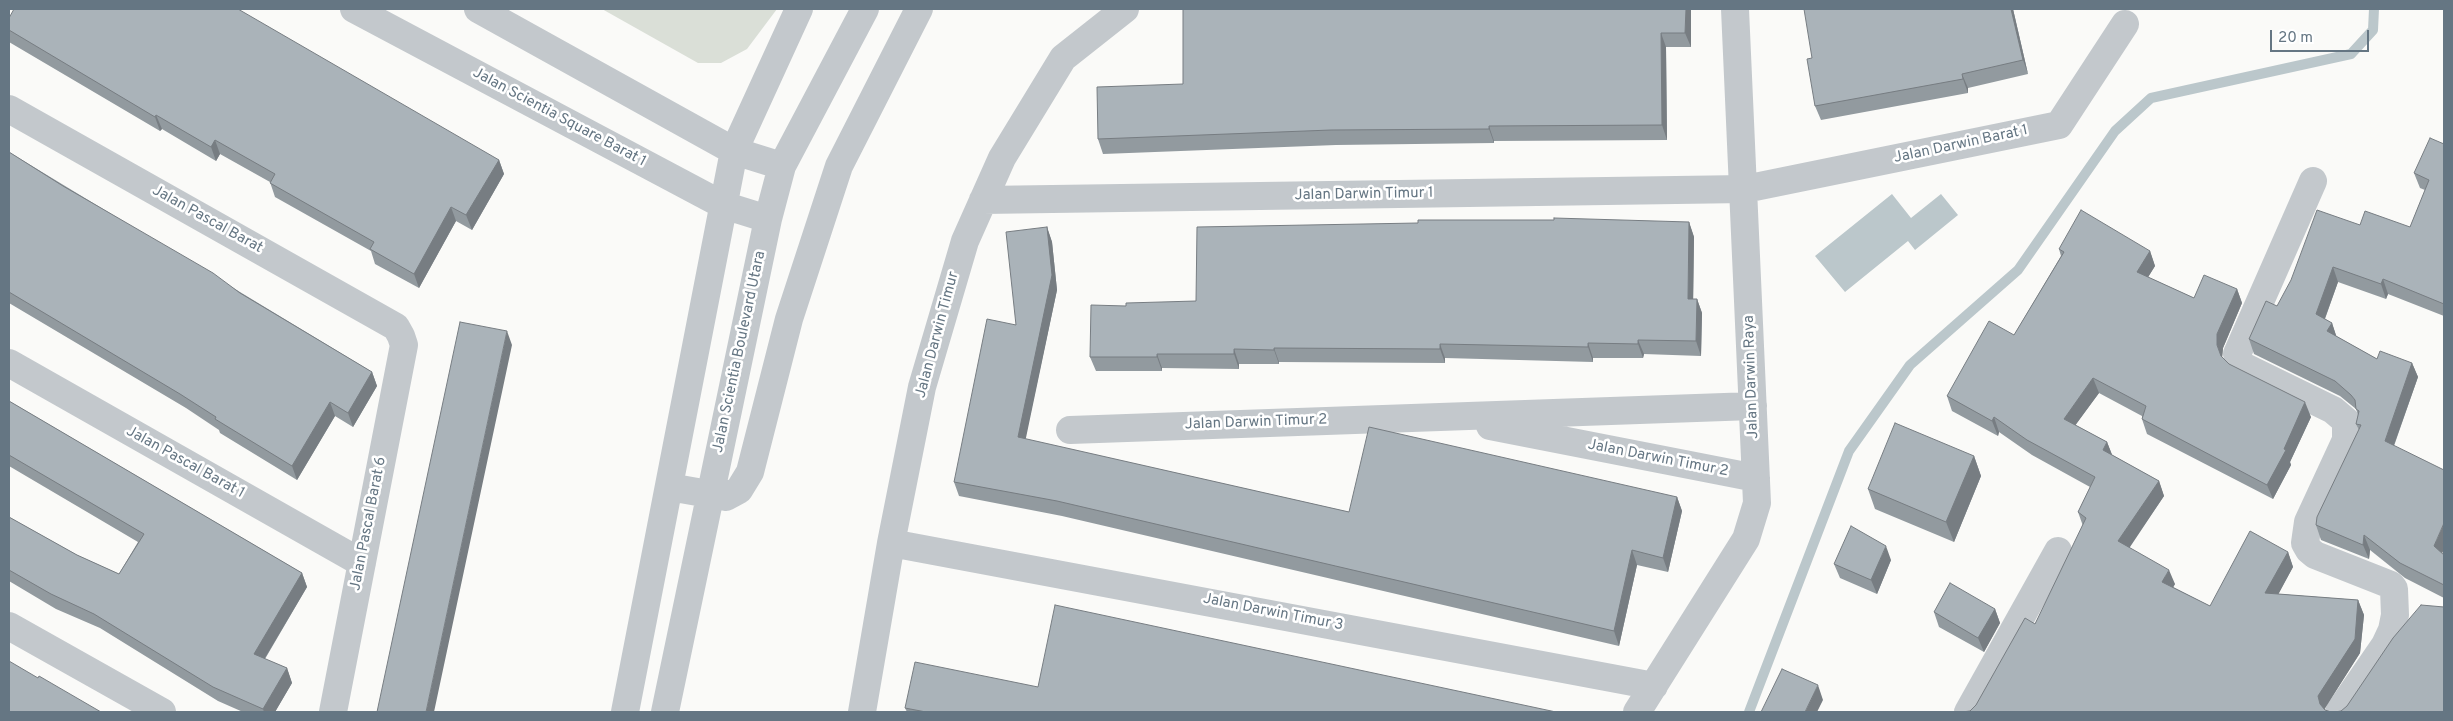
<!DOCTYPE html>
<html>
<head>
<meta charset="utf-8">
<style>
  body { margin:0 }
  #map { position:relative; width:2453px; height:721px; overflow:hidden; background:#fafaf8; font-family:Overpass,sans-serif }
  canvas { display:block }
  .frame { position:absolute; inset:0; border:10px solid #657683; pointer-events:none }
  .scale { position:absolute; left:2270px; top:30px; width:99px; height:22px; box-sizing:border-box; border:2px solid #657683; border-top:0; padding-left:6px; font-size:15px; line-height:18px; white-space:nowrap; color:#657683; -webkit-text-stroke:4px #fff; paint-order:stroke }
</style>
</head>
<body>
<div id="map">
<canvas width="2453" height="721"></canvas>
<div class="frame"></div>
<div class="scale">20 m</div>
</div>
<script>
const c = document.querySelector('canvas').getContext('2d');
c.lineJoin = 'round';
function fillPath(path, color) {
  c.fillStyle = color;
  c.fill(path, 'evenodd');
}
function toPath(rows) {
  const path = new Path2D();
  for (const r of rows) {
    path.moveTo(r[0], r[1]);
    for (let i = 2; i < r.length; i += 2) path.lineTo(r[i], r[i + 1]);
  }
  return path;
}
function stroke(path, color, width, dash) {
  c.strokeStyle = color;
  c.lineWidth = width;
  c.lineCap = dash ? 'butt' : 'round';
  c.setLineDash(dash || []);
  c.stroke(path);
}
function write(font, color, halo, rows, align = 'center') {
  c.font = font + ' Overpass,sans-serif';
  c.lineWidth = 5;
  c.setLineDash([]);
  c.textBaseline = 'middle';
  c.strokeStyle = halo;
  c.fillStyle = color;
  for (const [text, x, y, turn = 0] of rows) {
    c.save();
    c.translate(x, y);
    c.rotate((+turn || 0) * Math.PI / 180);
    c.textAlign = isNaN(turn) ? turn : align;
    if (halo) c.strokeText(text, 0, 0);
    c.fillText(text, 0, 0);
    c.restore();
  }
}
const green = toPath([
  [602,9,601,9,777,9,747,49,721,63,698,63]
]);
const water = toPath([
  [1892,194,1911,218,1941,194,1958,215,1915,250,1908,241,1845,292,1815,256]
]);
const stream = toPath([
  [1749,712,1849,451,1910,365,2018,270,2115,131,2151,98,2351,54,2373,30,2374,9]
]);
const minor = toPath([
  [354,9,723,205,768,219],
  [478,9,734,151,782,166],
  [9,109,396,327,401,336,404,345,333,712],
  [2313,181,2237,354,2241,365,2245,367,2333,410,2346,421,2346,440,2308,522,2305,543,2309,550,2315,555,2391,585,2394,589,2395,615,2392,630,2385,645,2339,712],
  [983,200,1745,189,2059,125,2125,24],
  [9,363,362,563],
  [1490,426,1756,478],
  [1070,430,1753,406],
  [669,487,726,497,739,490,750,472,789,319,839,166,919,9],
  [891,543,1654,686],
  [9,626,162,712],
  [625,712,734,151,799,9],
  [665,712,768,219,782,166,865,9],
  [862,712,891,543,922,387,965,241,1002,158,1063,58,1125,9],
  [1637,712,1746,539,1757,503,1735,9],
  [1968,712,2058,551]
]);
const wall = toPath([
  [1691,9,1691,47,1666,47,1667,140,1494,141,1494,143,1336,145,1103,154,1098,139,1183,84],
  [2013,9,2028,74,1968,88,1968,93,1821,120,1815,106,1812,58],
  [9,18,499,160,504,174,472,230,456,221,419,288,375,264,371,251,275,197,270,182,220,154,216,161,162,129,160,131,9,42],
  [2444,144,2444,316,2388,294,2386,299,2338,282,2325,319,2332,323,2336,336,2377,359,2412,363,2418,377,2394,446,2442,554,2444,555,2444,598,2405,578,2370,550,2369,559,2321,540,2316,525,2359,430,2356,424,2358,415,2356,409,2340,396,2254,354,2249,339,2277,306,2360,225,2410,227,2425,190,2420,188,2414,173],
  [9,152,372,372,377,386,353,427,335,416,297,480,220,433,219,430,186,408,9,303],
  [1689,222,1694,237,1693,299,1697,299,1702,313,1701,356,1644,354,1643,358,1593,358,1593,362,1445,358,1445,363,1279,362,1279,364,1239,364,1239,369,1162,368,1162,371,1096,371,1090,357,1126,306,1196,301,1418,223],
  [1047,227,1052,242,1057,290,1025,439,1349,512,1677,497,1682,511,1668,572,1637,565,1619,646,1062,516,959,496,954,482,1016,325],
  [2059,249,2150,251,2155,266,2148,277,2194,298,2237,289,2242,303,2223,348,2222,357,2229,364,2311,417,2290,462,2291,465,2273,499,2147,434,2142,419,2142,416,2099,393,2075,425,2107,442,2112,455,2159,481,2164,496,2129,547,2175,584,2173,587,2210,606,2288,552,2293,567,2278,594,2358,600,2364,615,2360,653,2324,709,1970,711,1976,705,2035,624,2083,526,2078,512,2090,487,2032,455,1999,432,1998,436,1952,411,1947,396,2014,335,2061,256],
  [9,401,302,573,307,587,265,659,287,668,292,683,275,712,243,712,218,701,100,628,56,609,9,581,9,517,77,555,119,574,138,542,9,466],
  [1974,456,1981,476,1954,542,1875,509,1868,489],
  [1891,560,1877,594,1840,578,1834,564],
  [1995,609,2000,623,1984,652,1939,627,1934,612],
  [1038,687,1556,712,907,712,905,708]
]);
const shadedWall = toPath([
  [1686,9,1691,9,1691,47,1685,33],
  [2011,9,2013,9,2028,74,2023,60],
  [1661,33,1666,47,1667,140,1662,125],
  [1962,74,1968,88,1968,93,1963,79],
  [156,115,162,129,160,131,155,117],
  [1489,126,1494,141,1494,143,1489,129],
  [215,140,220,154,216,161,211,147],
  [499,160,504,174,472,230,466,215],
  [451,207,456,221,419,288,414,274],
  [1689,222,1694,237,1693,313,1688,299],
  [1047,227,1052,242,1057,290,1023,452,1018,437],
  [2150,251,2155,266,2142,287,2137,272],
  [2333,267,2338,282,2321,329,2316,314],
  [2383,279,2388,294,2386,299,2381,284],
  [2237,289,2242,303,2223,348,2222,359,2217,345,2217,334],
  [1697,299,1702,313,1701,356,1696,341],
  [2332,323,2337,338,2327,331],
  [507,331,512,345,434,712,426,712],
  [1638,340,1644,354,1643,358,1638,344],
  [1588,343,1593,358,1593,362,1588,347],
  [1440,344,1445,358,1445,363,1440,349],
  [1274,348,1279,362,1279,364,1274,350],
  [1234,349,1239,364,1239,369,1234,354],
  [1157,354,1162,368,1162,371,1157,357],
  [2412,363,2418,377,2390,456,2385,441],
  [372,372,377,386,353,427,348,413],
  [2093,378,2099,393,2069,434,2064,419],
  [330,402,335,416,297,480,292,466],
  [2305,402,2311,417,2290,462,2291,465,2273,499,2267,485],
  [1994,417,1999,432,1998,436,1992,421],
  [2107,442,2113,457,2103,450],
  [1974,456,1981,476,1954,542,1946,522],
  [2159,481,2164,496,2124,556,2118,541],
  [1677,497,1682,511,1668,572,1663,558],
  [2444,523,2444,549,2439,561,2434,546],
  [2364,535,2370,550,2369,559,2363,545],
  [1886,546,1891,560,1877,594,1871,580],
  [1632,550,1637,565,1619,646,1614,631],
  [2288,552,2293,567,2271,608,2265,593],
  [2169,570,2175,584,2168,597,2162,582],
  [302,573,307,587,259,668,254,654],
  [2358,600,2364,615,2360,653,2324,710,2320,704,2318,696],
  [1995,609,2000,623,1984,652,1978,638],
  [287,668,292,683,275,712,264,712,263,709],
  [1818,685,1823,700,1817,712,1805,712]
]);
const building = toPath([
  [14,9,238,9,499,160,466,215,451,207,414,274,370,249,374,242,270,183,275,174,215,140,211,147,156,115,155,117,9,30,9,18,14,9],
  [1183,9,1686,9,1685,33,1661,33,1662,125,1489,126,1489,129,1331,130,1098,139,1097,87,1183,84,1183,9],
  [1804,9,2011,9,2023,60,1962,74,1963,79,1815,106,1807,59,1812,58,1804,9],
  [2430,138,2444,144,2444,304,2383,279,2381,284,2333,267,2316,314,2332,323,2327,331,2377,359,2380,351,2412,363,2385,441,2444,470,2444,523,2434,546,2444,555,2444,585,2400,563,2364,535,2363,545,2316,525,2317,517,2361,425,2356,424,2359,411,2356,409,2355,400,2351,395,2335,381,2249,339,2266,301,2277,306,2291,280,2317,210,2360,225,2365,211,2410,227,2429,180,2414,173,2430,138],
  [9,152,63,186,213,273,240,293,372,372,348,413,330,402,292,466,215,419,216,417,180,394,9,292,9,152],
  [2081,210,2150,251,2137,272,2194,298,2204,275,2237,289,2217,334,2217,345,2221,356,2229,364,2305,402,2284,449,2286,450,2267,485,2142,419,2146,406,2093,378,2064,419,2107,442,2103,450,2159,481,2118,541,2169,570,2162,582,2210,606,2250,531,2288,552,2265,593,2358,600,2355,639,2318,696,2320,704,2325,710,2331,712,1962,712,1970,711,1976,705,2025,618,2035,624,2086,518,2078,512,2095,477,2027,440,1994,417,1992,421,1947,396,1989,321,2014,335,2064,252,2059,249,2081,210],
  [1554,218,1689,222,1688,299,1697,299,1696,341,1638,340,1638,344,1588,343,1588,347,1440,344,1440,349,1274,348,1274,350,1234,349,1234,354,1157,354,1157,357,1090,357,1091,305,1126,306,1126,303,1196,301,1197,227,1418,223,1418,220,1554,220,1554,218],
  [1047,227,1052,275,1018,437,1349,512,1369,427,1677,497,1663,558,1632,550,1614,631,1057,501,954,482,987,319,1016,325,1006,232,1047,227],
  [460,322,507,331,426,712,377,712,460,322],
  [9,401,302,573,254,654,287,668,263,709,213,687,94,614,51,594,9,570,9,517,77,555,119,574,144,534,9,455,9,401],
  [1895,423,1974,456,1946,522,1868,489,1895,423],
  [1851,526,1886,546,1871,580,1834,564,1851,526],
  [1950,583,1995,609,1978,638,1934,612,1950,583],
  [1055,605,1556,712,926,712,905,708,915,662,1038,687,1055,605],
  [2421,605,2444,607,2444,712,2335,712,2341,711,2347,706,2393,638,2421,605],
  [9,661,38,678,39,676,101,712,9,712,9,661],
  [1782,669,1818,685,1805,712,1761,712,1782,669]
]);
const streetNames = [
  ["Jalan Scientia Square Barat 1",559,118,28],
  ["Jalan Darwin Barat 1",1961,145,-12],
  ["Jalan Darwin Timur 1",1364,195,-1],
  ["Jalan Pascal Barat",207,220,29],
  ["Jalan Darwin Timur",938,335,-75],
  ["Jalan Scientia Boulevard Utara",740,352,-78],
  ["Jalan Darwin Raya",1752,377,-92],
  ["Jalan Darwin Timur 2",1256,423,-2],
  ["Jalan Darwin Timur 2",1658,459,11],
  ["Jalan Pascal Barat 1",185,463,29],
  ["Jalan Pascal Barat 6",369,524,-79],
  ["Jalan Darwin Timur 3",1273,613,11]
];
fillPath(green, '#dadfd7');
fillPath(water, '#bbc7cb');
stroke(stream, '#bbc7cb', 10);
stroke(minor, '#c3c8cc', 28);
fillPath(wall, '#929a9f');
fillPath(shadedWall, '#777d82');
fillPath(building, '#aab3b9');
stroke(building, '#777d82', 1);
write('15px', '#657683', '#fff', streetNames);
</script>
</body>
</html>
